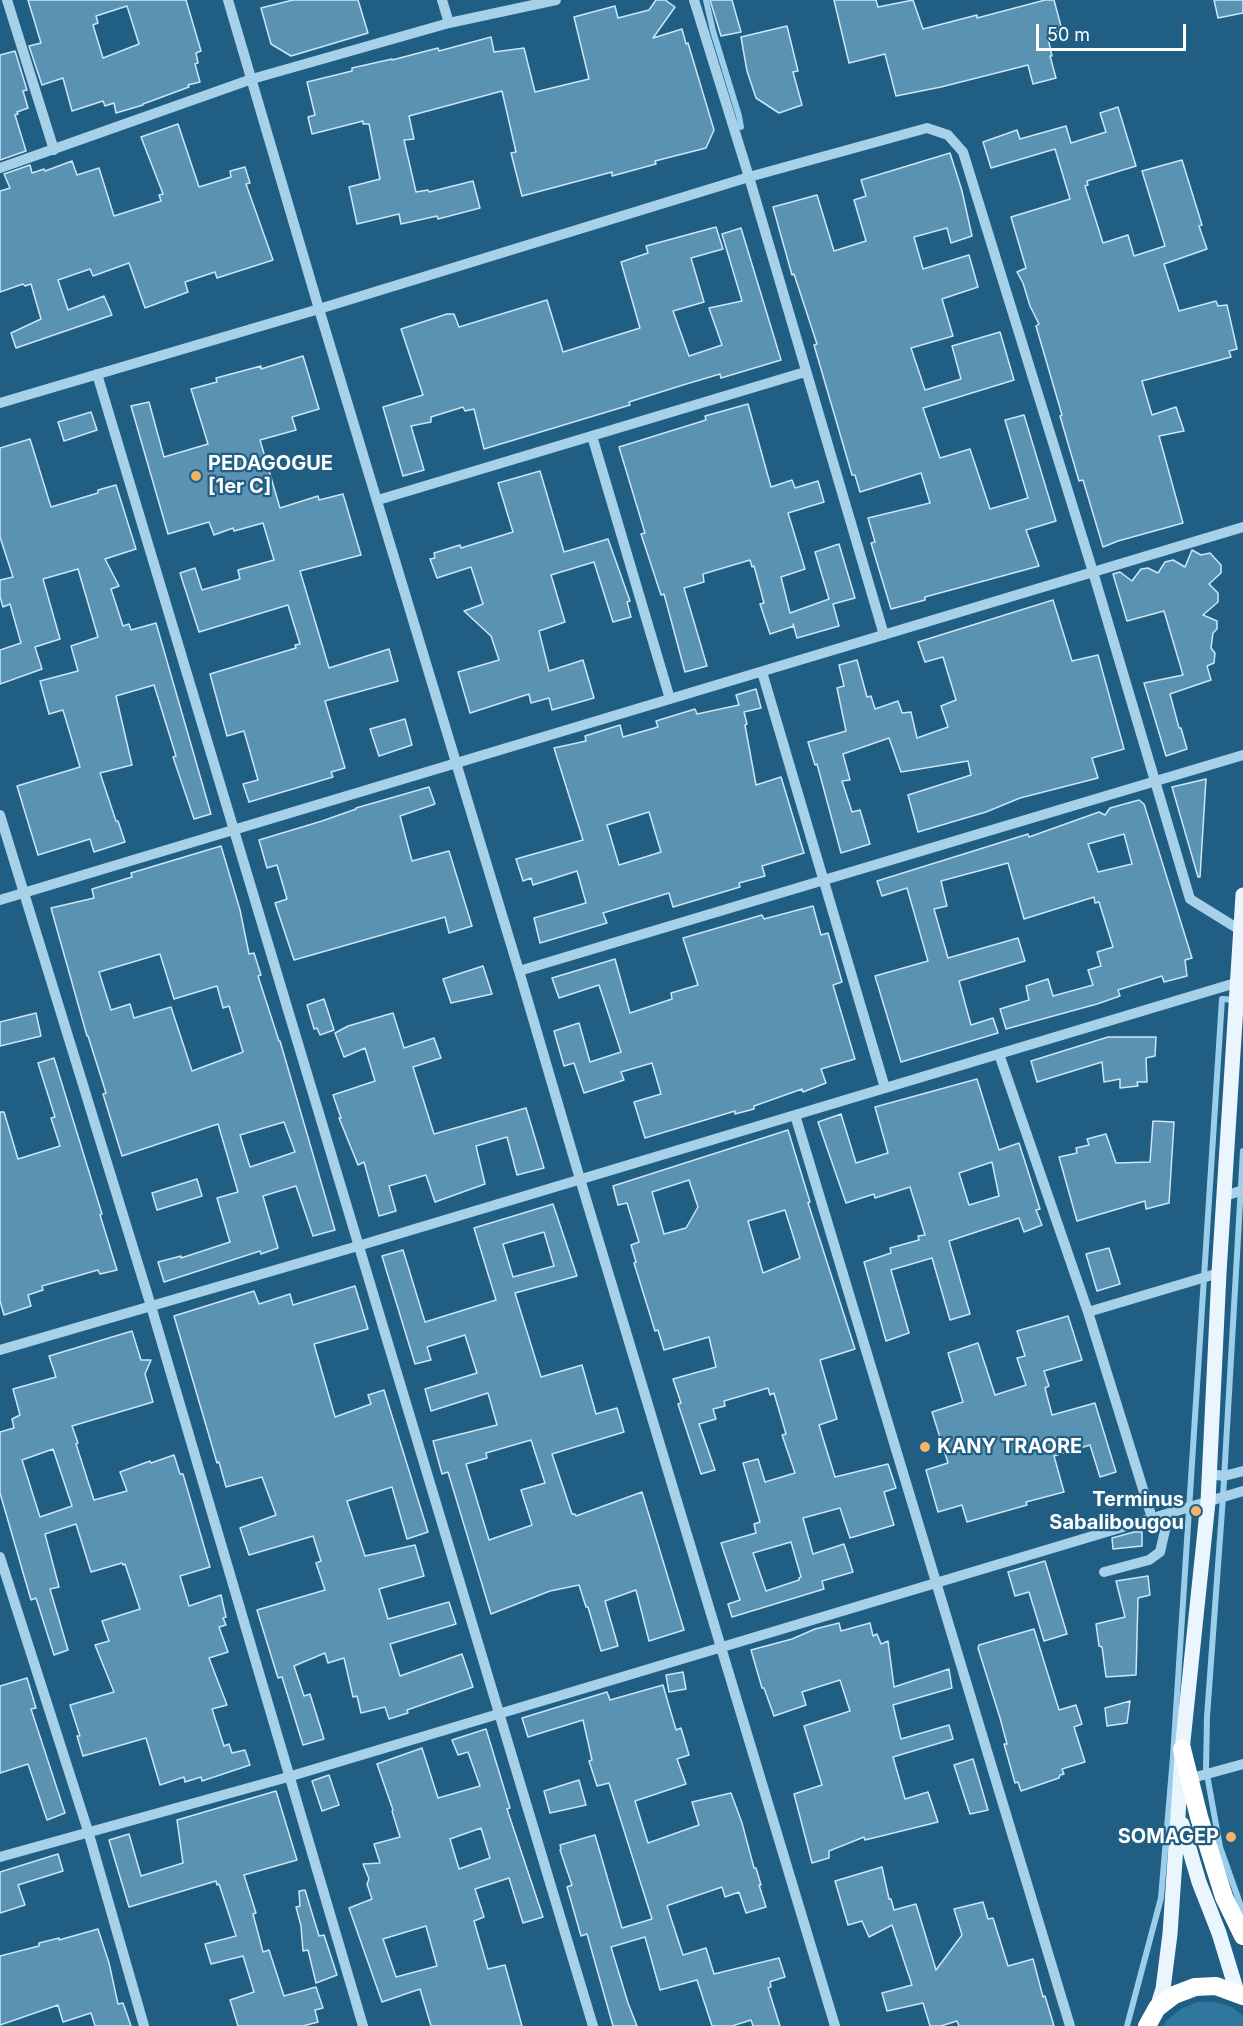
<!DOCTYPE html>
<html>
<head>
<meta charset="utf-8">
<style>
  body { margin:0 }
  #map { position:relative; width:1243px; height:2026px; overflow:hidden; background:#205e83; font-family:Inter,sans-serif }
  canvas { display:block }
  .scale { position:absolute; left:1036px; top:24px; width:150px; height:27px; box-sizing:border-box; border:3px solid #fff; border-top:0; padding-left:8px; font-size:18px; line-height:21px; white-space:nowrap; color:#fff; -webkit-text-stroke:4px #205e83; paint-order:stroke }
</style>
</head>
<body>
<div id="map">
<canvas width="1243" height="2026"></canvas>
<div class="scale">50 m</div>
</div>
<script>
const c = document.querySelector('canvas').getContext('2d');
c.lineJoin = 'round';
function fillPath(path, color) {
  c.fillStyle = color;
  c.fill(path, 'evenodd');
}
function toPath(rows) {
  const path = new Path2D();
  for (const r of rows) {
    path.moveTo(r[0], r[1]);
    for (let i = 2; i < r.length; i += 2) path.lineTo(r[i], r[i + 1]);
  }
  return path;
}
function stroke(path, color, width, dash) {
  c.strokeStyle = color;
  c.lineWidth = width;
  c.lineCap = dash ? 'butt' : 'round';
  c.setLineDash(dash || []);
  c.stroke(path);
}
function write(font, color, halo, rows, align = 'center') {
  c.font = font + ' Inter,sans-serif';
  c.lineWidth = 4.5;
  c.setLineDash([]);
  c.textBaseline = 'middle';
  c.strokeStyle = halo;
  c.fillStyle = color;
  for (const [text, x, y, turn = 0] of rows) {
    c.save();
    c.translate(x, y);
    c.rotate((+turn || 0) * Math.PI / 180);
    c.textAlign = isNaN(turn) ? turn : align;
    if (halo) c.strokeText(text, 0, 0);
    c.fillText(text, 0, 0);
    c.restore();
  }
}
const green = toPath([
  [1197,2002,1215,2002,1232,2007,1243,2016,1243,2026,1164,2026,1167,2020,1181,2009]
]);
const stream = toPath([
  [706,0,713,31,739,116,741,127],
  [1243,1151,1223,1497,1207,1717,1206,1769,1220,1847,1243,1912],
  [1127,2026,1161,1898,1173,1757,1222,999,1237,1000]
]);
const building = toPath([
  [28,0,186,0,201,51,196,53,198,63,195,64,200,82,188,85,189,87,143,104,143,105,116,113,114,103,105,106,103,101,72,111,63,78,42,85,29,46,41,43,28,0],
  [127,6,139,44,103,58,93,25,98,23,96,16,127,6],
  [293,0,358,0,368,33,291,56,271,44,261,8,293,0],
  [656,0,665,0,675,7,653,38,682,29,686,44,688,43,714,130,706,148,655,161,656,164,612,176,612,172,522,196,511,153,516,152,502,91,409,116,414,139,404,140,416,192,428,190,429,192,473,181,480,208,438,219,437,216,401,224,399,214,357,224,349,187,380,179,369,124,363,124,363,121,312,134,308,117,315,115,307,82,352,71,352,68,392,59,392,60,438,48,439,51,491,37,494,52,524,48,535,92,589,79,574,17,615,6,618,18,649,10,656,0],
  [710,0,732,0,741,32,721,36,710,0],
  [834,0,876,0,878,7,913,0,923,29,977,15,977,18,1045,0,1054,0,1062,30,1047,34,1052,56,1050,56,1056,78,1033,84,1028,65,941,87,896,96,885,54,849,63,834,0],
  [1214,0,1243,0,1243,13,1218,18,1214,0],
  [787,26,798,71,793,72,802,105,779,113,756,98,747,71,741,37,787,26],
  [15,51,27,90,23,91,28,108,17,112,18,114,15,115,26,151,0,160,0,55,15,51],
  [1118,107,1136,166,1087,181,1088,185,1085,186,1103,243,1128,235,1134,256,1165,246,1142,171,1182,160,1202,225,1199,226,1207,249,1164,264,1179,311,1216,301,1218,306,1227,305,1237,349,1229,351,1231,357,1142,381,1152,415,1176,407,1184,431,1159,436,1183,523,1118,541,1103,547,1083,480,1079,481,1060,416,1062,415,1036,326,1039,324,1030,306,1023,283,1017,272,1026,268,1011,217,1070,199,1055,149,991,168,983,142,1017,130,1020,139,1066,126,1071,143,1106,132,1100,113,1118,107],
  [178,124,199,187,231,177,230,171,245,167,250,183,246,184,273,260,217,278,215,272,185,282,188,292,145,308,129,263,93,276,90,269,58,280,68,310,104,296,112,315,16,348,11,333,41,319,31,284,25,286,23,284,0,292,0,191,10,188,4,174,30,165,32,173,44,169,45,171,72,161,77,175,99,168,114,216,161,201,159,195,163,194,141,137,178,124],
  [950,153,962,191,972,236,951,243,947,228,914,237,923,269,969,255,978,287,942,299,953,336,911,348,925,390,961,379,952,346,1000,332,1014,380,923,408,940,458,970,449,990,509,1028,498,1005,420,1024,415,1056,521,1026,530,1039,566,925,597,925,600,891,609,871,543,875,542,868,518,930,503,921,473,860,492,855,475,852,475,814,345,817,344,794,274,792,275,773,207,817,195,834,251,866,241,854,200,866,196,861,180,950,153],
  [716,227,723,249,691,258,704,302,673,311,689,356,722,345,709,308,742,301,722,234,741,228,781,360,721,378,720,374,683,385,629,402,630,405,484,449,474,409,465,411,463,407,431,417,431,422,411,426,424,470,403,476,383,407,423,395,401,329,447,314,454,314,459,327,547,300,563,352,640,328,621,262,648,253,646,246,716,227],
  [303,356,319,409,292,417,296,430,260,440,280,508,318,496,319,500,343,494,361,555,300,571,329,668,389,649,398,681,325,701,345,768,331,772,333,777,249,802,243,784,258,780,244,731,227,736,210,674,296,648,295,645,300,644,288,605,199,632,180,573,195,568,202,590,240,579,238,570,274,560,263,523,234,531,233,528,214,535,209,522,168,534,131,406,149,402,164,457,208,444,191,389,217,382,216,378,261,366,261,369,303,356],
  [748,404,771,487,792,480,795,488,818,481,824,502,788,513,805,569,781,577,790,613,829,599,815,552,839,544,855,598,833,604,839,626,797,638,793,624,794,626,770,634,760,604,764,603,754,566,752,567,750,560,703,574,704,582,684,588,707,666,685,672,664,594,661,595,641,534,645,533,619,447,706,420,705,416,748,404],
  [91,412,97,430,64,441,58,422,91,412],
  [30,439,51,507,98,493,98,490,116,485,136,549,105,559,119,586,111,589,123,626,129,624,131,630,156,623,211,814,194,819,173,757,176,756,154,685,116,696,132,765,100,773,116,821,118,821,125,842,94,852,90,839,38,855,17,786,80,767,63,710,49,714,40,681,78,671,71,646,98,637,78,569,43,579,60,639,35,647,42,669,0,684,0,650,21,643,10,604,3,607,0,597,0,580,13,577,0,537,0,448,30,439],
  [540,471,564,552,608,539,630,601,627,602,631,617,613,622,594,562,551,575,565,622,539,631,549,671,583,660,594,698,552,710,549,698,531,703,529,694,470,713,458,672,499,660,491,636,464,611,483,604,471,567,437,578,430,559,435,558,434,553,460,545,461,548,513,532,498,483,540,471],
  [1192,550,1201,555,1210,553,1221,565,1221,573,1209,584,1218,593,1218,602,1203,615,1217,621,1217,629,1213,633,1211,648,1215,653,1214,663,1207,666,1211,680,1170,694,1179,728,1181,728,1187,749,1166,756,1144,683,1183,675,1164,611,1127,621,1113,574,1120,572,1132,581,1141,569,1148,568,1158,573,1165,562,1173,560,1185,567,1192,550],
  [1053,600,1072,661,1098,655,1124,749,1092,758,1098,778,1020,798,986,812,918,832,908,795,971,775,968,761,901,772,889,738,843,754,850,780,842,781,852,812,860,810,870,844,841,853,817,764,815,765,808,742,846,731,837,688,844,686,839,665,857,660,867,697,871,696,875,709,898,701,902,713,911,712,917,738,948,727,941,706,956,700,943,657,925,662,918,642,1053,600],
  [756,689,761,708,744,712,747,724,745,725,756,785,781,777,804,853,762,866,765,876,739,883,740,887,673,907,669,893,603,913,607,923,540,943,534,918,586,903,577,871,533,885,531,878,523,881,516,859,583,840,554,748,586,741,585,736,620,725,623,737,658,727,656,721,695,709,697,714,739,705,736,695,756,689],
  [649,812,661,852,619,865,607,825,649,812],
  [405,719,412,745,379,756,370,729,405,719],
  [1206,779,1200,877,1198,877,1172,787,1206,779],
  [429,787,435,804,400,816,412,861,449,851,472,926,449,933,445,917,294,960,275,903,287,899,277,865,267,868,259,840,322,821,356,809,356,808,429,787],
  [1139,800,1144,804,1192,958,1185,960,1187,976,1164,982,1162,976,1118,990,1120,996,1097,1004,1006,1029,1000,1009,1029,1000,1026,986,1048,979,1053,996,1093,985,1088,970,1101,966,1097,952,1113,947,1099,902,1095,903,1094,897,1024,919,1008,863,941,881,947,906,934,909,948,958,1018,938,1025,961,959,981,971,1025,993,1018,998,1033,901,1062,875,976,928,961,907,888,882,896,877,881,1028,834,1029,837,1099,812,1105,815,1110,808,1139,800],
  [1124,834,1132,864,1098,872,1088,844,1124,834],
  [221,846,240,910,249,954,254,953,261,975,258,976,279,1041,280,1041,335,1230,313,1236,296,1186,263,1196,278,1248,261,1254,260,1251,164,1282,158,1262,181,1256,181,1258,230,1242,217,1198,238,1192,218,1124,122,1156,103,1094,106,1093,88,1036,87,1036,51,908,94,898,92,889,132,877,131,873,221,846],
  [160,954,174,999,217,986,223,1008,229,1006,243,1052,192,1071,171,1007,134,1018,130,1004,111,1010,99,972,160,954],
  [284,1122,295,1152,250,1167,240,1135,284,1122],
  [813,906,821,935,828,933,842,982,833,985,855,1059,821,1069,826,1083,803,1092,802,1089,754,1106,754,1109,735,1114,735,1111,645,1138,634,1102,661,1094,652,1063,621,1072,624,1080,584,1093,574,1063,564,1066,554,1031,579,1023,590,1062,621,1052,599,985,559,998,552,978,615,959,630,1013,672,999,671,993,698,985,683,938,762,915,764,919,813,906],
  [483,966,492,994,451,1003,443,979,483,966],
  [324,999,334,1030,320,1035,317,1028,314,1029,307,1005,324,999],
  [36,1013,41,1036,0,1046,0,1022,36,1013],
  [393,1013,404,1048,434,1038,441,1058,413,1067,434,1134,526,1108,544,1168,517,1175,507,1137,476,1146,485,1184,435,1202,426,1175,389,1186,396,1211,379,1216,364,1162,358,1165,339,1118,341,1118,333,1095,375,1081,365,1048,344,1057,335,1033,348,1026,393,1013],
  [1108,1037,1156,1037,1155,1056,1146,1058,1147,1082,1137,1082,1138,1086,1120,1088,1120,1079,1104,1082,1102,1062,1037,1082,1031,1061,1108,1037],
  [54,1058,102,1214,100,1215,117,1270,100,1274,98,1270,42,1286,43,1290,28,1295,31,1306,4,1315,0,1301,0,1112,4,1112,18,1159,60,1146,51,1118,55,1117,38,1063,54,1058],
  [977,1079,999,1150,1019,1143,1040,1209,1036,1210,1042,1225,1024,1232,1019,1218,949,1241,970,1314,950,1320,932,1258,891,1270,909,1333,886,1341,864,1262,891,1253,890,1248,919,1240,918,1236,925,1235,910,1187,875,1198,874,1194,846,1203,818,1122,841,1114,856,1163,888,1153,875,1107,977,1079],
  [992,1162,999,1196,969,1205,959,1173,992,1162],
  [1153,1121,1174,1122,1169,1203,1146,1209,1145,1201,1077,1221,1059,1157,1077,1153,1076,1148,1089,1145,1087,1139,1106,1134,1116,1163,1150,1162,1153,1121],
  [788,1130,810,1202,808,1203,855,1349,820,1360,837,1419,819,1425,835,1477,888,1464,896,1488,884,1492,894,1525,850,1538,840,1508,803,1518,813,1554,844,1544,853,1572,822,1581,824,1589,732,1617,728,1604,740,1600,721,1543,756,1533,754,1524,760,1522,743,1463,758,1459,765,1482,795,1473,782,1435,786,1434,774,1393,770,1395,768,1388,724,1401,725,1406,713,1409,716,1419,699,1424,715,1470,701,1474,678,1404,681,1403,673,1379,716,1367,709,1337,664,1350,658,1330,655,1331,634,1263,636,1262,631,1245,639,1242,627,1203,618,1205,613,1186,788,1130],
  [689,1180,698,1207,686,1228,664,1234,652,1192,689,1180],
  [785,1210,800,1258,763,1273,748,1221,785,1210],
  [791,1542,801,1577,799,1578,799,1580,766,1591,753,1553,791,1542],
  [197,1179,202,1196,157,1210,152,1193,197,1179],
  [553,1204,577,1276,515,1293,541,1377,582,1365,596,1414,617,1408,624,1432,552,1454,572,1514,575,1514,576,1516,642,1492,684,1630,649,1641,636,1590,605,1601,618,1646,601,1651,588,1607,586,1607,579,1585,550,1591,491,1614,448,1472,442,1474,433,1441,497,1425,488,1393,431,1411,425,1389,477,1373,465,1335,427,1347,431,1360,415,1364,382,1256,403,1250,425,1322,496,1300,474,1228,553,1204],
  [544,1232,554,1266,513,1277,503,1244,544,1232],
  [531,1440,545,1483,521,1490,532,1525,489,1540,466,1464,487,1458,486,1453,531,1440],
  [1109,1248,1120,1284,1097,1291,1086,1254,1109,1248],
  [355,1286,368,1329,314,1344,335,1417,371,1404,368,1395,384,1390,428,1532,407,1539,392,1487,347,1501,365,1556,415,1545,424,1576,379,1589,388,1619,449,1602,456,1624,390,1644,400,1676,462,1654,473,1687,407,1710,408,1713,389,1719,385,1707,361,1713,357,1696,353,1697,344,1658,328,1663,325,1653,294,1666,304,1696,310,1694,324,1739,303,1745,282,1677,278,1678,257,1610,325,1590,316,1563,321,1561,313,1536,249,1555,240,1528,276,1515,262,1477,226,1487,219,1462,217,1463,174,1316,254,1291,259,1304,290,1294,293,1305,355,1286],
  [1068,1316,1082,1360,1044,1371,1049,1386,1045,1388,1052,1415,1095,1403,1116,1472,1100,1477,1090,1445,1054,1456,1064,1492,1026,1502,1027,1505,967,1522,962,1505,938,1512,926,1470,948,1463,932,1412,963,1402,948,1353,978,1343,995,1395,1026,1385,1017,1358,1025,1356,1017,1331,1068,1316],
  [132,1331,141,1360,151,1360,145,1374,153,1402,72,1426,78,1443,76,1444,94,1500,127,1491,120,1472,150,1461,151,1463,174,1455,180,1474,183,1474,210,1567,180,1576,189,1606,221,1595,226,1617,223,1618,226,1625,219,1627,228,1652,209,1658,227,1705,212,1709,224,1746,229,1744,232,1753,245,1750,250,1765,202,1781,201,1777,185,1782,184,1777,160,1785,146,1738,83,1756,77,1736,80,1736,70,1705,114,1692,95,1645,109,1641,102,1621,140,1609,125,1564,123,1565,122,1563,91,1572,76,1524,45,1534,59,1587,50,1589,68,1650,54,1655,36,1598,31,1600,0,1493,0,1432,14,1428,12,1419,20,1415,13,1389,56,1377,49,1356,132,1331],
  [53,1449,72,1506,40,1517,22,1460,53,1449],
  [1134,1532,1142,1532,1142,1546,1113,1549,1112,1538,1134,1532],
  [1045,1561,1067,1634,1044,1641,1029,1592,1015,1596,1008,1572,1045,1561],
  [1148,1576,1150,1595,1138,1598,1136,1675,1106,1677,1102,1647,1099,1646,1096,1624,1125,1617,1116,1581,1148,1576],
  [839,1623,841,1631,870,1623,873,1636,877,1634,881,1644,888,1641,894,1687,949,1669,952,1688,893,1705,901,1739,949,1725,953,1739,893,1757,905,1799,928,1792,938,1822,865,1840,864,1837,829,1851,829,1858,812,1863,794,1794,822,1785,804,1726,850,1711,840,1680,802,1692,806,1705,774,1716,764,1688,762,1688,751,1650,792,1639,815,1629,839,1623],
  [1034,1629,1059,1710,1076,1705,1082,1724,1074,1727,1085,1762,1062,1769,1064,1774,1060,1775,1059,1778,1021,1791,1018,1782,1015,1783,1004,1744,1007,1744,1000,1718,978,1648,979,1645,1034,1629],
  [683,1672,686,1689,669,1692,666,1675,683,1672],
  [27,1678,36,1708,31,1709,65,1813,47,1820,28,1764,0,1773,0,1686,27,1678],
  [663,1685,676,1730,681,1728,689,1755,677,1759,686,1784,635,1801,648,1843,699,1825,692,1802,731,1793,742,1823,754,1868,756,1868,761,1885,759,1885,766,1907,746,1913,739,1892,725,1897,722,1887,669,1905,667,1906,683,1955,706,1948,714,1974,779,1958,785,1977,772,1981,770,1982,771,1987,768,1988,780,2026,753,2026,751,2020,732,2026,712,2026,697,1980,660,1990,645,1937,611,1947,628,2003,637,2026,613,2026,587,1934,581,1936,567,1887,572,1885,560,1850,561,1849,560,1845,595,1835,622,1928,652,1919,609,1783,597,1786,589,1761,592,1760,583,1720,528,1737,522,1718,607,1692,610,1700,663,1685],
  [1130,1701,1127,1723,1107,1726,1105,1708,1130,1701],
  [486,1729,510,1808,507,1809,543,1917,523,1923,509,1878,475,1889,484,1917,474,1921,488,1969,505,1965,522,2026,431,2026,420,1989,382,2002,349,1908,372,1899,367,1884,369,1879,363,1864,380,1863,374,1844,400,1837,392,1811,393,1810,377,1764,422,1748,438,1798,480,1786,468,1752,458,1755,452,1740,486,1729],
  [481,1828,490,1858,459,1869,450,1839,481,1828],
  [426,1926,437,1966,396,1977,383,1939,426,1926],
  [973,1759,988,1810,970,1814,954,1765,973,1759],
  [329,1775,339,1805,322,1811,312,1781,329,1775],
  [579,1780,586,1805,550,1813,544,1791,579,1780],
  [276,1791,297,1860,244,1875,256,1913,253,1914,263,1952,269,1950,284,1996,316,1987,323,2008,315,2010,318,2022,303,2026,238,2026,230,2000,254,1992,243,1956,211,1964,205,1944,236,1936,219,1884,217,1885,216,1881,129,1907,109,1840,129,1834,141,1876,183,1863,177,1820,276,1791],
  [58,1854,63,1871,18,1885,25,1905,0,1913,0,1872,58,1854],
  [882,1867,889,1899,891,1899,894,1910,916,1904,936,1970,962,1935,954,1909,983,1902,988,1919,993,1918,1008,1966,1033,1959,1043,1997,1045,1996,1054,2026,959,2026,957,2021,941,2026,930,2026,923,2003,887,2011,882,1993,912,1985,892,1925,869,1937,862,1921,848,1925,835,1881,882,1867],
  [305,1890,319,1936,324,1935,337,1975,316,1983,308,1950,303,1951,301,1926,296,1907,300,1906,299,1891,305,1890],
  [98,1929,109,1963,118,2004,123,2003,131,2026,95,2026,91,2013,63,2022,58,2005,0,2025,0,1956,39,1946,39,1943,59,1938,59,1940,98,1929]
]);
const minor = toPath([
  [7,0,54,150],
  [228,0,319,309,519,971,580,1179,835,2026],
  [442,0,449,23],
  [694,0,749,177,884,635],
  [0,168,252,79,449,23,556,0],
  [97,374,593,2026],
  [0,403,319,309,749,177,927,128,948,135,963,152,1093,572,1190,899,1240,930],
  [592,436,670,699],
  [378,500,805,372],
  [762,672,885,1088],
  [0,815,151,1306,363,2026],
  [0,900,1243,527],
  [519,971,1243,755],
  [999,1054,1088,1312,1152,1518],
  [795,1115,1070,2026],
  [1225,1196,1243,1190],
  [1088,1312,1219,1273],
  [0,1350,358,1246,1242,981],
  [1210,1474,1224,1476,1243,1471],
  [0,1557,88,1831,144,2026],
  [1104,1572,1149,1560,1160,1552,1169,1513],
  [1185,1780,1243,1764],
  [0,1857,288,1777,1243,1491]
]);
const major = toPath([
  [1182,1824,1199,1882,1219,1933,1237,1992],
  [1157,2008,1163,1989,1170,1934,1183,1741,1208,1502,1219,1273,1243,895]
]);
const highway = toPath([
  [1182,1749,1199,1817,1224,1897,1243,1936],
  [1147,2026,1157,2008,1174,1995,1195,1987,1216,1986,1243,1996]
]);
const markers = [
  [196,476,6,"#f6b267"],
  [925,1447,6,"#f6b267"],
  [1196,1511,6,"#f6b267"],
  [1231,1837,6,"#f6b267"]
];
const poiNames = [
  ["PEDAGOGUE",208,464],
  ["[1er C]",208,487],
  ["KANY TRAORE",937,1447],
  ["Terminus",1184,1500,"right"],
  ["Sabalibougou",1184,1523,"right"],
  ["SOMAGEP",1219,1837,"right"]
];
fillPath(green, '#30779f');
stroke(stream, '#9aceea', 6);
fillPath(building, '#5992b3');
stroke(building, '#cbe7f7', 1.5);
stroke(minor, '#a7d1e9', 10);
stroke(major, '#eaf5fe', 15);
stroke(highway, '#fff', 18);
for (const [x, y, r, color] of markers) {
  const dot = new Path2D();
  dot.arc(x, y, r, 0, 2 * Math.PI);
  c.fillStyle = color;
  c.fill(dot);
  stroke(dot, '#205e83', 2);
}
write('bold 20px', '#fff', '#205e83', poiNames, 'left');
</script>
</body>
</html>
